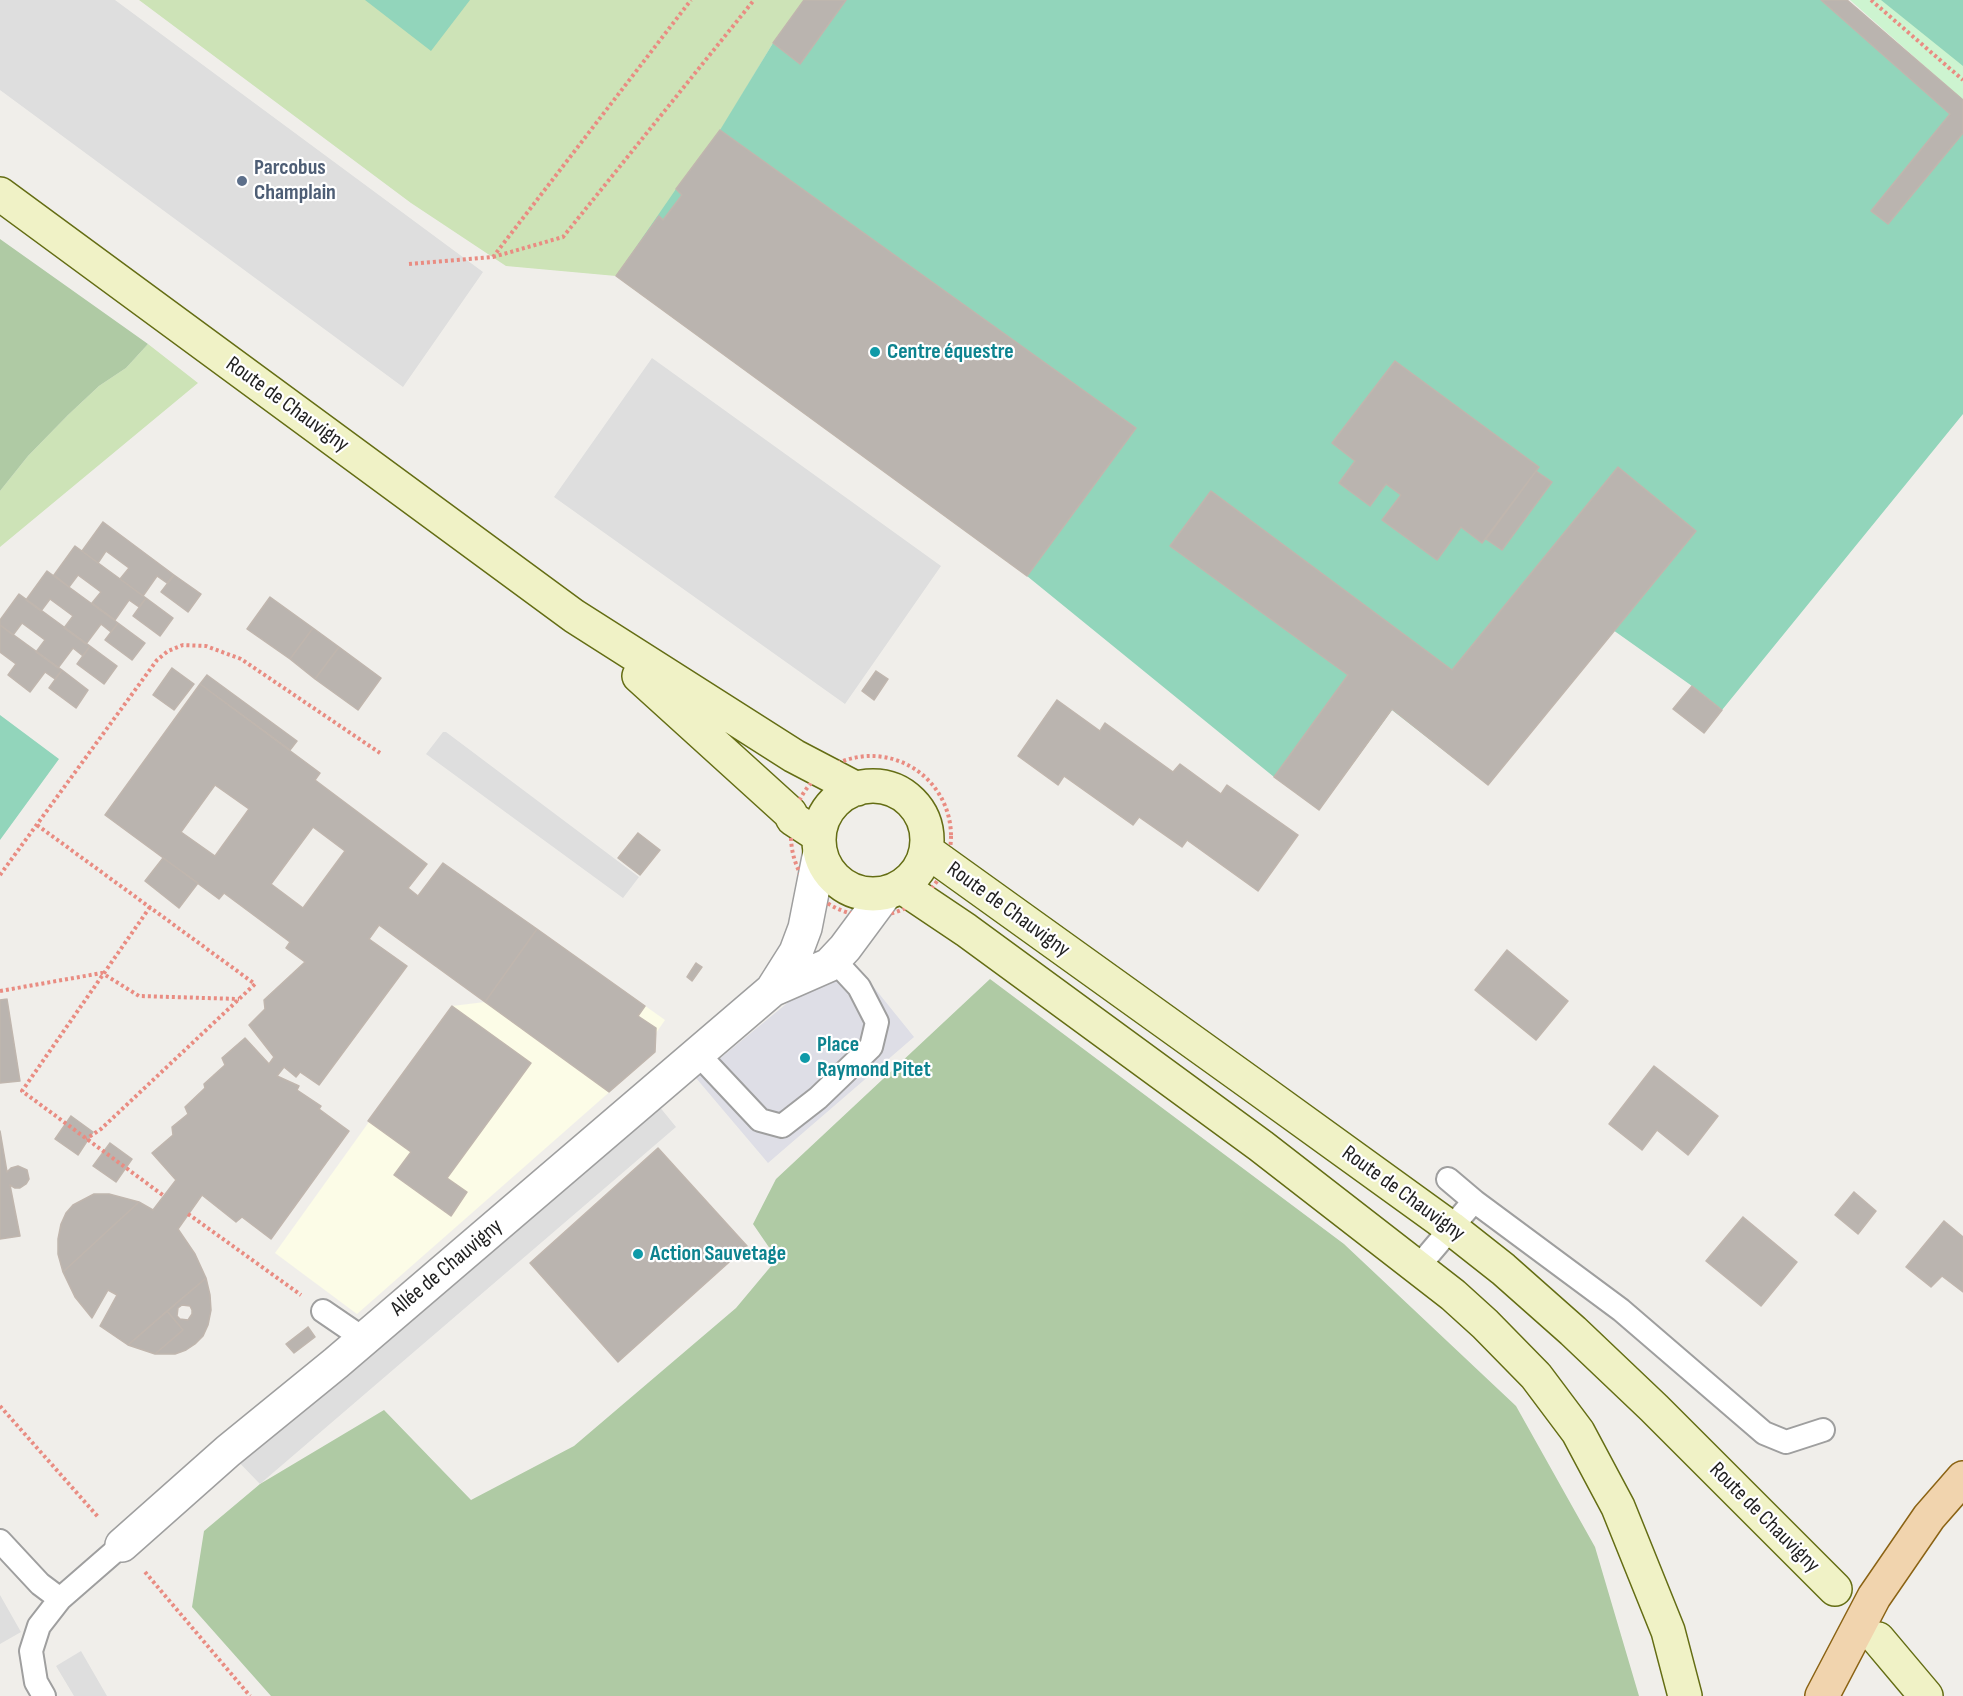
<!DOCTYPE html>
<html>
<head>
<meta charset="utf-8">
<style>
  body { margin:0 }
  canvas { display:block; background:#f0eeea }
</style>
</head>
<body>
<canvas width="1963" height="1696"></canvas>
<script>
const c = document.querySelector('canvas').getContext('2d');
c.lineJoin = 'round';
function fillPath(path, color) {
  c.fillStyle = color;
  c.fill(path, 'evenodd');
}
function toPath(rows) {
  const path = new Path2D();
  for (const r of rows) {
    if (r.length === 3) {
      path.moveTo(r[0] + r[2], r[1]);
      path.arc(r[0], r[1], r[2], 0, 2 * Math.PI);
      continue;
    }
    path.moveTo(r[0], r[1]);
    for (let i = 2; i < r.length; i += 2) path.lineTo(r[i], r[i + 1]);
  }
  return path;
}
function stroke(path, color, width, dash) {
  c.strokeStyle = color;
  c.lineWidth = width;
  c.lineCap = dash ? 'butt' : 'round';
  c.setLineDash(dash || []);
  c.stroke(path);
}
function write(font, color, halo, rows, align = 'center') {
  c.font = font + ' "Sofia Sans Condensed",sans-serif';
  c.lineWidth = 4.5;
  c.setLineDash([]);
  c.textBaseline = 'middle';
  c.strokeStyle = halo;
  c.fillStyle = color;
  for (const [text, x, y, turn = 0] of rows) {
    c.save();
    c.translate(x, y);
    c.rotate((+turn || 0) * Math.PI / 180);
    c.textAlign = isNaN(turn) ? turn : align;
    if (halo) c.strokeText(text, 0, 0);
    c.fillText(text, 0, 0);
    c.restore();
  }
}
const education = toPath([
  [537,929,665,1020,656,1033,655,1052,357,1314,275,1253,452,1006,485,1002]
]);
const grass = toPath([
  [139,0,804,0,773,43,682,195,616,276,506,266,411,203],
  [148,344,198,383,0,547,0,491,28,456,68,415,99,386,126,368]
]);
const forest = toPath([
  [0,239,148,344,126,368,99,386,68,415,28,456,0,491],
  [990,979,1344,1244,1516,1406,1595,1547,1639,1696,271,1696,192,1607,204,1531,260,1484,384,1410,471,1500,574,1446,736,1308,777,1259,753,1224,776,1179]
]);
const park = toPath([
  [1850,0,1963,0,1963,100]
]);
const pitch = toPath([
  [365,0,470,0,431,51],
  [804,0,1847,0,1963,100,1963,414,1722,710,1692,686,1613,630,1488,785,1392,710,1319,810,1274,777,1027,576,616,276,676,189,720,130,773,43],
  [1881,0,1963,0,1963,66],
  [0,715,59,759,0,840]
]);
const parking = toPath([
  [0,0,115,0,483,272,403,387,0,90],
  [652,358,941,566,845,704,554,497],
  [443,732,446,732,639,877,623,898,426,754],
  [650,1095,676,1127,260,1484,228,1451],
  [0,1595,21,1632,0,1644],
  [81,1651,107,1696,74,1696,56,1666]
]);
const plaza = toPath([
  [847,954,914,1037,768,1163,696,1078]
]);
const building = toPath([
  [804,0,846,0,800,64,773,43,804,0],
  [1821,0,1847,0,1963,100,1963,133,1888,224,1871,211,1950,114,1821,0],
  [720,130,1136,428,1027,576,616,276,659,216,663,220,682,195,676,189,720,130],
  [1395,361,1539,467,1482,543,1461,527,1437,560,1382,520,1401,495,1386,484,1370,506,1339,483,1355,461,1332,443,1395,361],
  [1618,467,1696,531,1488,785,1392,709,1319,810,1274,777,1348,675,1170,546,1211,491,1452,670,1618,467],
  [1536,471,1552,482,1502,550,1486,539,1536,471],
  [103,522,174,575,167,583,157,576,143,596,120,579,129,568,106,551,98,563,82,551,103,522],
  [75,546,146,598,139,607,129,600,115,620,92,603,101,592,78,575,69,587,54,575,75,546],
  [47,571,118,623,111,632,101,624,86,644,64,628,73,616,50,599,41,611,26,600,47,571],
  [174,575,201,594,188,612,161,592,174,575],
  [19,594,90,646,83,656,73,648,58,668,36,652,45,640,22,623,13,635,0,625,0,620,19,594],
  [270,597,313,628,290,659,247,629,270,597],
  [146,598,173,618,160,636,133,616,146,598],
  [118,623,145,643,132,660,105,640,118,623],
  [0,625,62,670,55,679,45,672,30,692,8,675,16,664,0,652,0,625],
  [313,628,339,647,315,679,290,659,313,628],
  [90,646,117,666,104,684,77,664,90,646],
  [339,647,381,678,358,710,315,679,339,647],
  [172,668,194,684,174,710,153,695,172,668],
  [62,670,88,690,76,708,49,688,62,670],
  [876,671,888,679,874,700,862,691,876,671],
  [207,675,297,741,290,750,200,684,207,675],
  [200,684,320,773,315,780,427,864,408,888,418,896,443,863,537,929,485,1002,379,925,369,939,407,966,319,1085,300,1072,296,1077,284,1067,277,1076,299,1086,297,1090,321,1106,319,1109,349,1131,271,1239,242,1217,236,1222,202,1195,178,1229,195,1254,206,1278,128,1345,100,1326,117,1295,108,1290,92,1318,75,1297,63,1272,139,1202,153,1210,176,1180,152,1153,173,1135,172,1127,188,1114,185,1107,205,1088,204,1084,225,1065,222,1058,245,1038,269,1064,274,1057,249,1025,265,1009,264,1000,305,962,286,948,290,942,224,893,219,899,105,815,200,684],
  [215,785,249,809,215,856,181,832,215,785],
  [313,827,345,851,303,908,271,884,313,827],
  [1692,686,1722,710,1704,733,1673,709,1692,686],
  [1057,700,1100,731,1105,723,1173,772,1180,764,1221,794,1227,785,1298,835,1258,891,1187,840,1182,847,1139,817,1133,825,1064,776,1058,785,1018,756,1057,700],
  [638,833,660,850,640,875,618,858,638,833],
  [163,858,198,883,179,908,145,881,163,858],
  [537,929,645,1006,638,1016,656,1028,655,1052,609,1092,485,1002,537,929],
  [1507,950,1568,1001,1536,1040,1475,990,1507,950],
  [696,963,702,967,692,981,687,977,696,963],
  [7,999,20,1081,0,1083,0,1000,7,999],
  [452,1006,531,1063,447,1178,467,1192,451,1216,394,1175,411,1152,368,1121,452,1006],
  [1654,1066,1718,1116,1688,1155,1657,1130,1642,1150,1609,1124,1654,1066],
  [71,1116,93,1132,78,1155,55,1139,71,1116],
  [0,1131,7,1172,11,1168,18,1166,27,1170,29,1179,26,1184,20,1188,15,1188,10,1185,20,1236,0,1239,0,1131],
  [110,1143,132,1159,116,1182,93,1166,110,1143],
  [658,1148,747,1246,618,1362,530,1263,658,1148],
  [1854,1192,1876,1211,1858,1234,1835,1215,1854,1192],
  [94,1194,109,1194,139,1202,63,1272,58,1254,58,1239,61,1224,66,1213,73,1205,94,1194],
  [1743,1217,1797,1262,1761,1306,1706,1261,1743,1217],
  [1944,1221,1963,1237,1963,1292,1942,1276,1931,1287,1906,1267,1944,1221],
  [206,1278,210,1295,211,1310,208,1325,203,1336,195,1344,186,1350,175,1354,155,1354,183,1330,167,1311,206,1278],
  [182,1305,190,1306,192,1310,192,1314,188,1320,180,1319,177,1316,178,1308,182,1305],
  [167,1311,183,1330,155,1354,128,1345,167,1311],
  [308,1327,315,1337,294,1353,286,1344,308,1327]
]);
const path = toPath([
  [1871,0,1963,80],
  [493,257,563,237,754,0],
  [409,264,493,257,691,0],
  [871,836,80],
  [37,825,255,984,101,1129,86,1139],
  [0,875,157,660,168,651,183,645,206,646,241,659,380,753],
  [150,907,22,1091,164,1196],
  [0,991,102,973,139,996,239,999],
  [188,1214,301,1295],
  [0,1406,99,1518],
  [145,1572,250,1696]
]);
const service = toPath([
  [698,1054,760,1120,782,1126,818,1098,871,1047,877,1022,859,987,834,960],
  [1474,1201,1621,1310,1764,1433,1786,1442,1823,1430],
  [1418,1267,1474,1201,1448,1179],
  [323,1311,364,1339],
  [0,1541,40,1584,60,1599],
  [44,1696,36,1682,31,1651,39,1626,60,1599,122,1545]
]);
const minor = toPath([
  [772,990,829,965,845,948,885,894],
  [122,1545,228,1451,336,1363,772,990,796,952,805,928,820,852]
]);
const secondary = toPath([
  [0,194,574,616,794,756,857,789],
  [639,676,790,813,793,819,819,836],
  [873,840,54],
  [927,851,1260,1090,1451,1228,1503,1269,1573,1331,1654,1408,1835,1589],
  [902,887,966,930,1261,1146,1453,1295,1485,1324,1536,1376,1578,1432,1618,1507,1668,1631,1685,1696],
  [1878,1639,1926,1696]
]);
const primary = toPath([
  [1822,1696,1874,1597,1929,1517,1963,1478]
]);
const markers = [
  [242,181,6,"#5c6f8a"],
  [875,352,6,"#0f9aa8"],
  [805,1058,6,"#0f9aa8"],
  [638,1254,6,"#0f9aa8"]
];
const serviceNames = [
  ["Parcobus",254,168],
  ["Champlain",254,193]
];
const cultureNames = [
  ["Centre équestre",887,352],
  ["Place",817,1045],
  ["Raymond Pitet",817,1070],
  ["Action Sauvetage",650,1254]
];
const streetNames = [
  ["Route de Chauvigny",287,405,36],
  ["Route de Chauvigny",1008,910,36],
  ["Route de Chauvigny",1403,1194,36],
  ["Allée de Chauvigny",447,1268,-40],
  ["Route de Chauvigny",1764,1518,45]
];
fillPath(education, '#fcfce7');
fillPath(grass, '#cde3b7');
fillPath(forest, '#afcaa4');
fillPath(park, '#cdf4d0');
fillPath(pitch, '#92d5bb');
fillPath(parking, '#dedede');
fillPath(plaza, '#dedee6');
fillPath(building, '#bab4af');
stroke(building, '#c0b6ae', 1.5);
stroke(service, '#9f9f9f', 26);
stroke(minor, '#9f9f9f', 36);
stroke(secondary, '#646d14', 36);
stroke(primary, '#8b6314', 36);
stroke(path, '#e98c82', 4, [3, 3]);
stroke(service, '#fff', 22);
stroke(minor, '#fff', 33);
stroke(secondary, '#f0f2c6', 33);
stroke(primary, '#f1d4ae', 33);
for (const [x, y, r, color] of markers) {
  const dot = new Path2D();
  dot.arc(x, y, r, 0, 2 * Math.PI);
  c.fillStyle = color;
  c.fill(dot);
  stroke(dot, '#fff', 2);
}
write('bold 22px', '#4e5e75', '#fff', serviceNames, 'left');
write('bold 22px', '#0d838f', '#fff', cultureNames, 'left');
write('22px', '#222', '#fff', streetNames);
</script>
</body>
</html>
